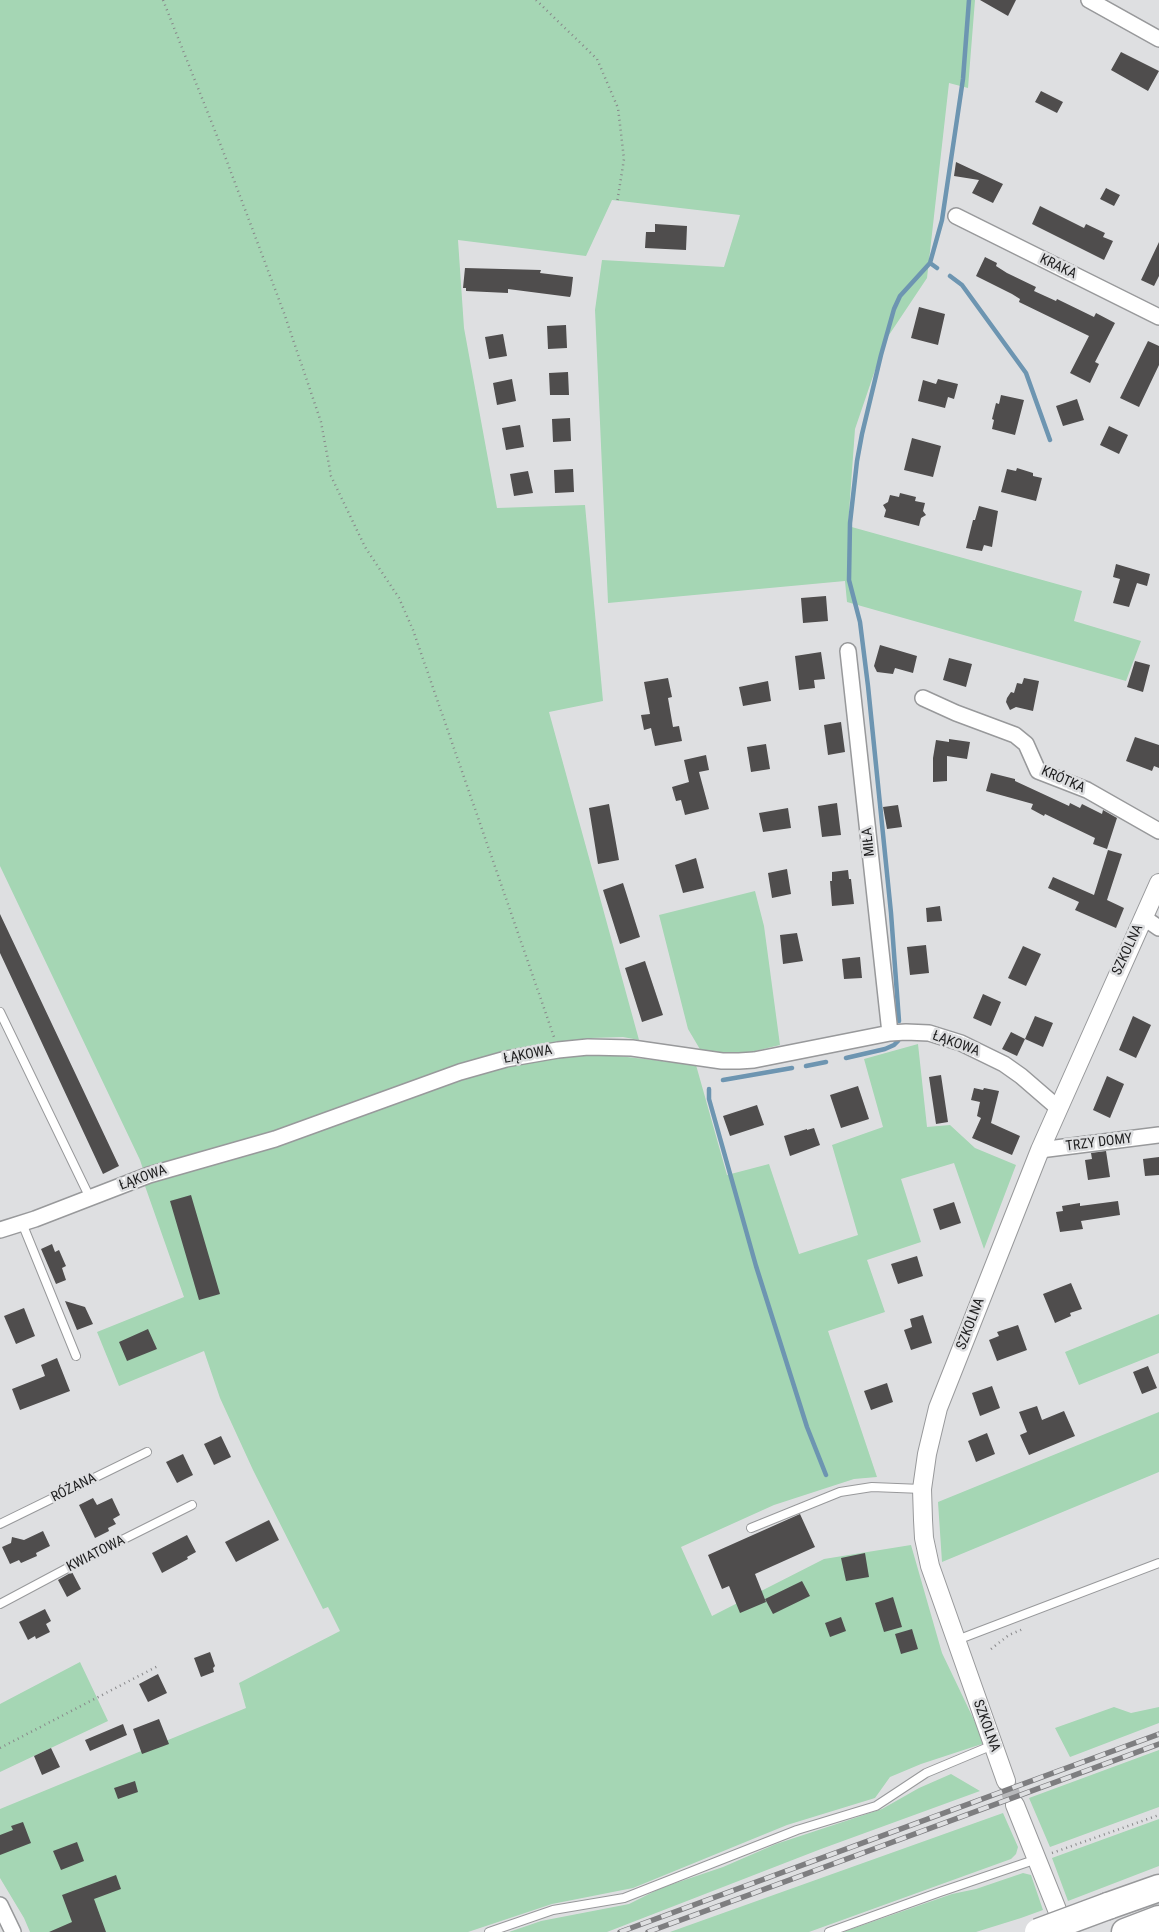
<!DOCTYPE html>
<html>
<head>
<meta charset="utf-8">
<style>
  body { margin:0 }
  canvas { display:block; background:#dedfe1 }
</style>
</head>
<body>
<canvas width="1159" height="1932"></canvas>
<script>
const c = document.querySelector('canvas').getContext('2d');
c.lineJoin = 'round';
function fillPath(path, color) {
  c.fillStyle = color;
  c.fill(path, 'evenodd');
}
function toPath(rows) {
  const path = new Path2D();
  for (const r of rows) {
    path.moveTo(r[0], r[1]);
    for (let i = 2; i < r.length; i += 2) path.lineTo(r[i], r[i + 1]);
  }
  return path;
}
function stroke(path, color, width, dash) {
  c.strokeStyle = color;
  c.lineWidth = width;
  c.lineCap = dash ? 'butt' : 'round';
  c.setLineDash(dash || []);
  c.stroke(path);
}
function write(font, color, halo, rows, align = 'center') {
  c.font = font + ' "Roboto Condensed",sans-serif';
  c.lineWidth = 5;
  c.setLineDash([]);
  c.textBaseline = 'middle';
  c.strokeStyle = halo;
  c.fillStyle = color;
  for (const [text, x, y, turn = 0] of rows) {
    c.save();
    c.translate(x, y);
    c.rotate((+turn || 0) * Math.PI / 180);
    c.textAlign = isNaN(turn) ? turn : align;
    if (halo) c.strokeText(text, 0, 0);
    c.fillText(text, 0, 0);
    c.restore();
  }
}
const green = toPath([
  [0,0,975,0,968,88,949,83,927,278,885,341,855,429,848,526,1082,591,1074,621,1141,641,1126,681,847,602,845,581,608,603,595,310,602,260,724,267,740,215,612,200,586,256,458,240,464,328,497,508,585,505,603,701,549,712,639,1040,623,1037,591,1038,610,1055,696,1065,727,1175,769,1164,799,1254,858,1235,832,1145,883,1127,864,1059,918,1044,927,1127,950,1125,975,1148,1016,1165,984,1249,954,1163,901,1179,921,1242,867,1260,885,1312,828,1331,877,1477,854,1479,774,1505,681,1547,712,1616,824,1559,911,1545,942,1653,985,1743,921,1764,890,1777,875,1798,787,1825,633,1888,552,1904,468,1932,30,1932,24,1918,0,1878,0,1809,246,1708,239,1683,340,1631,328,1607,323,1609,253,1470,220,1398,204,1351,119,1386,97,1332,184,1297,145,1186,148,1184,140,1160,0,866],
  [755,891,764,926,780,1045,743,1054,701,1051,688,1029,659,915],
  [1159,1314,1159,1353,1079,1385,1065,1352],
  [1159,1412,1159,1472,942,1562,938,1502],
  [80,1662,108,1721,0,1772,0,1704],
  [1114,1707,1131,1713,1159,1707,1159,1723,1070,1757,1055,1728],
  [1159,1750,1159,1807,1050,1847,1029,1798],
  [951,1774,980,1791,821,1849,607,1932,509,1932,541,1921,629,1904,661,1888,723,1867,776,1844,882,1809,919,1788],
  [1003,1813,1018,1847,1016,1854,1011,1859,809,1932,670,1932],
  [1159,1819,1159,1866,1068,1901,1052,1858],
  [1023,1873,1031,1875,1043,1910,1021,1918,976,1932,843,1932,952,1894,976,1889]
]);
const stream = toPath([
  [930,263,937,268],
  [950,276,962,285,1026,373,1050,440],
  [899,1021,891,913,868,686,860,622,849,580,850,523,857,461,862,434,881,355,894,309,900,296,930,263,942,220,963,79,969,0],
  [846,1058,885,1049,894,1045,898,1041],
  [806,1066,826,1062],
  [723,1080,792,1068],
  [709,1089,709,1099,756,1266,807,1427,826,1475]
]);
const building = toPath([
  [980,0,1016,0,1008,16],
  [1121,52,1159,71,1148,91,1111,70],
  [1041,91,1063,102,1057,113,1035,102],
  [956,162,1003,184,993,203,972,193,979,180,954,176],
  [1106,188,1120,195,1114,206,1100,199],
  [1040,206,1084,228,1086,224,1105,233,1103,237,1113,241,1104,260,1032,224],
  [655,224,687,226,686,250,645,248,646,232,655,232],
  [1159,242,1159,276,1154,286,1141,280],
  [985,257,997,263,996,266,1007,273,1036,287,1034,291,1056,301,1057,299,1094,317,1096,313,1115,323,1095,362,1099,364,1090,383,1070,373,1089,336,1019,302,1020,299,1012,294,976,276],
  [465,268,541,270,540,273,573,277,571,294,570,297,508,289,508,293,466,291,466,288,463,288],
  [919,307,945,314,938,345,911,338],
  [566,325,567,348,548,349,547,326],
  [503,334,507,356,489,359,485,337],
  [1148,341,1159,346,1159,365,1139,407,1120,398],
  [568,372,569,395,550,395,549,373],
  [512,379,516,401,497,405,493,383],
  [938,379,958,384,954,399,948,397,945,408,918,401,923,380,936,384],
  [1001,395,1024,400,1015,435,992,429,994,420,992,419,996,403,999,404],
  [1077,399,1084,420,1063,426,1056,406],
  [570,418,571,441,553,442,552,419],
  [520,425,524,447,506,450,502,428],
  [1109,426,1128,435,1119,454,1100,445],
  [912,438,941,446,933,477,904,470],
  [1017,468,1033,473,1033,476,1042,478,1036,501,1001,492,1007,469,1016,471],
  [573,469,574,492,555,493,554,470],
  [528,471,533,493,514,496,510,474],
  [900,493,916,497,915,501,925,503,923,511,926,515,921,518,919,526,884,517,886,510,883,505,888,502,890,495,899,497],
  [979,506,998,511,992,547,984,545,982,551,966,548,973,520,975,520],
  [1116,564,1150,574,1147,586,1137,583,1129,607,1113,603,1120,579,1113,577],
  [826,596,828,621,803,623,801,598],
  [880,645,917,656,913,673,895,668,893,674,877,672,874,666],
  [821,652,825,679,814,680,815,688,799,690,795,656],
  [949,658,972,664,966,687,943,680],
  [1135,661,1150,665,1143,692,1127,687],
  [668,678,672,697,668,698,673,727,679,726,682,741,655,746,651,728,644,730,641,715,650,714,644,682],
  [1024,678,1039,681,1033,711,1016,707,1010,710,1006,702,1007,698,1011,692,1014,693,1017,683,1022,684],
  [768,681,771,701,743,706,739,687],
  [841,722,845,752,828,755,824,725],
  [1135,737,1159,745,1159,768,1154,766,1152,771,1126,761],
  [949,739,970,742,967,759,947,756,947,781,933,782,933,758,936,740,949,742],
  [766,744,770,769,751,772,747,747],
  [706,755,709,770,699,772,709,809,685,815,681,800,676,801,672,787,689,782,684,760],
  [991,773,1015,779,1015,781,1069,806,1070,803,1080,808,1082,804,1102,814,1103,810,1117,818,1107,849,1093,844,1095,838,1045,814,1044,816,1031,809,1033,804,986,791],
  [837,803,841,835,822,837,818,806],
  [609,804,619,860,598,864,589,808],
  [898,805,902,827,887,829,883,807],
  [788,808,791,828,763,832,759,813],
  [1108,850,1122,854,1107,900,1124,908,1116,928,1075,910,1079,902,1048,888,1053,877,1094,895],
  [696,858,704,888,683,893,675,865],
  [787,869,791,894,772,898,768,873],
  [848,870,849,879,851,879,854,904,832,906,830,881,832,881,832,872],
  [623,883,640,937,620,944,603,890],
  [940,906,942,921,927,922,926,908],
  [0,914,119,1166,103,1174,0,953],
  [797,933,803,961,783,964,780,935],
  [926,945,929,973,910,975,907,947],
  [1023,946,1041,954,1026,986,1008,978],
  [860,957,862,978,844,979,842,959],
  [645,961,663,1015,642,1022,625,968],
  [983,994,1001,1002,991,1026,973,1018],
  [1035,1016,1053,1023,1043,1047,1025,1039,1017,1056,1002,1049,1011,1032,1025,1039],
  [1133,1016,1151,1025,1136,1058,1119,1050],
  [941,1075,948,1122,936,1124,929,1077],
  [1107,1076,1124,1084,1110,1118,1093,1110],
  [858,1086,869,1119,841,1128,830,1095],
  [974,1088,983,1090,984,1088,999,1091,991,1123,1020,1136,1012,1155,972,1138,981,1118,977,1116,980,1102,971,1100],
  [757,1105,764,1125,730,1136,723,1116],
  [814,1128,820,1145,790,1156,784,1136,807,1129,807,1130],
  [1106,1151,1110,1177,1088,1180,1085,1160,1092,1159,1091,1153],
  [1159,1157,1159,1175,1145,1176,1143,1159],
  [191,1195,220,1294,199,1300,170,1201],
  [1118,1201,1120,1215,1081,1221,1083,1229,1060,1232,1056,1212,1063,1211,1062,1206,1080,1203,1080,1206],
  [954,1202,961,1223,940,1230,933,1209],
  [52,1244,55,1252,59,1250,66,1266,62,1268,66,1280,56,1284,41,1249],
  [917,1256,923,1276,898,1284,891,1264],
  [1071,1283,1082,1309,1070,1313,1071,1316,1055,1323,1043,1294],
  [65,1301,85,1307,93,1324,77,1330],
  [24,1308,35,1336,16,1344,4,1316],
  [923,1315,932,1343,911,1350,904,1330,912,1327,910,1319],
  [1018,1325,1027,1350,997,1361,989,1340,999,1336,997,1332],
  [148,1329,157,1349,127,1361,119,1342],
  [57,1358,70,1391,20,1410,12,1389,45,1376,41,1365],
  [1148,1366,1157,1388,1142,1394,1133,1372],
  [887,1383,893,1402,871,1410,864,1391],
  [992,1386,1000,1408,980,1416,972,1393],
  [1037,1406,1042,1420,1064,1411,1075,1436,1029,1455,1020,1435,1027,1432,1019,1412],
  [987,1433,995,1454,976,1462,968,1441],
  [221,1436,231,1457,214,1465,204,1444],
  [183,1454,193,1475,177,1483,166,1462],
  [93,1498,97,1505,112,1498,120,1515,113,1519,116,1524,108,1528,109,1531,95,1538,79,1505],
  [800,1514,815,1547,755,1574,766,1602,740,1613,729,1586,722,1589,708,1555],
  [269,1520,279,1540,236,1562,225,1542],
  [43,1531,50,1546,36,1553,37,1556,21,1563,19,1560,10,1564,2,1547,11,1543,12,1537,24,1540],
  [187,1535,196,1552,187,1557,188,1559,162,1573,152,1553],
  [865,1553,869,1577,846,1581,841,1558],
  [72,1572,81,1589,67,1597,58,1580],
  [802,1581,810,1596,773,1614,765,1599],
  [893,1597,902,1627,884,1632,875,1603],
  [45,1609,51,1621,46,1624,50,1632,36,1639,35,1636,28,1640,19,1622],
  [841,1617,846,1631,830,1637,825,1623],
  [912,1629,918,1649,901,1654,895,1634],
  [210,1652,215,1666,213,1668,214,1672,201,1677,194,1658],
  [158,1674,167,1693,148,1702,139,1684],
  [159,1719,169,1744,142,1754,133,1729],
  [123,1724,127,1735,90,1751,85,1740],
  [51,1748,60,1767,42,1775,34,1756],
  [135,1781,138,1792,118,1799,114,1788],
  [23,1822,31,1843,0,1855,0,1835,13,1830,11,1826],
  [77,1842,84,1861,61,1870,53,1851],
  [116,1875,121,1889,94,1899,106,1932,49,1932,72,1922,62,1895]
]);
const tertiaryTunnel = toPath([
  [1006,1781,1015,1805]
]);
const path = toPath([
  [163,0,223,151,284,313,321,422,331,476,365,547,399,598,413,630,554,1037],
  [536,0,597,59,618,108,624,159,617,203],
  [991,1649,1009,1635,1023,1629],
  [0,1748,158,1666],
  [1052,1853,1159,1815]
]);
const service = toPath([
  [0,1012,90,1198],
  [22,1223,76,1356],
  [0,1524,147,1452],
  [751,1528,840,1492,872,1487,922,1489],
  [0,1604,92,1555,192,1505],
  [957,1640,1159,1563],
  [489,1932,553,1910,624,1898,797,1830,876,1806,926,1773,993,1745],
  [829,1932,940,1892,1037,1859]
]);
const minor = toPath([
  [1089,0,1159,39],
  [956,216,1159,317],
  [848,651,890,1033],
  [923,698,956,713,1015,735,1026,744,1038,771,1087,790,1159,831],
  [1143,917,1159,928],
  [1040,1150,1159,1135],
  [0,1230,35,1219,149,1175,275,1139,460,1072,506,1059,558,1050,588,1047,632,1048,722,1061,739,1061,754,1060,890,1033,906,1032,929,1033,961,1043,1004,1064,1021,1076,1058,1108],
  [0,1905,13,1932]
]);
const tertiary = toPath([
  [1006,1781,930,1566,924,1538,923,1520,922,1489,927,1454,938,1408,1040,1150,1159,883],
  [1015,1805,1066,1932]
]);
const motorway = toPath([
  [1108,1906,1159,1888],
  [1125,1932,1159,1919]
]);
const rail = toPath([
  [620,1932,1159,1734],
  [648,1932,1159,1744]
]);
const motorwayBridge = toPath([
  [1038,1932,1108,1906]
]);
const streetNames = [
  ["KRAKA",1058,267,26],
  ["KRÓTKA",1063,780,24],
  ["MIŁA",869,842,-96],
  ["SZKOLNA",1128,950,-65],
  ["ŁĄKOWA",956,1044,20],
  ["ŁĄKOWA",528,1055,-11],
  ["TRZY DOMY",1099,1143,-7],
  ["ŁĄKOWA",143,1178,-20],
  ["SZKOLNA",971,1324,-69],
  ["RÓŻANA",74,1488,-26],
  ["KWIATOWA",96,1554,-27],
  ["SZKOLNA",986,1726,70]
];
fillPath(green, '#a5d6b4');
stroke(stream, '#6d95b1', 4.5);
fillPath(building, '#4f4d4d');
stroke(tertiaryTunnel, '#b8b9bb', 18, [18, 9]);
stroke(service, '#98999b', 10);
stroke(minor, '#98999b', 18);
stroke(tertiary, '#98999b', 20);
stroke(motorway, '#98999b', 29);
stroke(path, '#88888a', 2.5, [1, 4]);
stroke(service, '#fff', 8);
stroke(minor, '#fff', 15);
stroke(tertiary, '#fff', 18);
stroke(motorway, '#fff', 26);
stroke(rail, '#7e7e80', 5.5);
stroke(rail, '#dedfe1', 4, [11]);
stroke(motorwayBridge, '#98999b', 29, []);
stroke(motorwayBridge, '#fff', 26);
write('14px', '#212122', '#dedfe1', streetNames);
</script>
</body>
</html>
